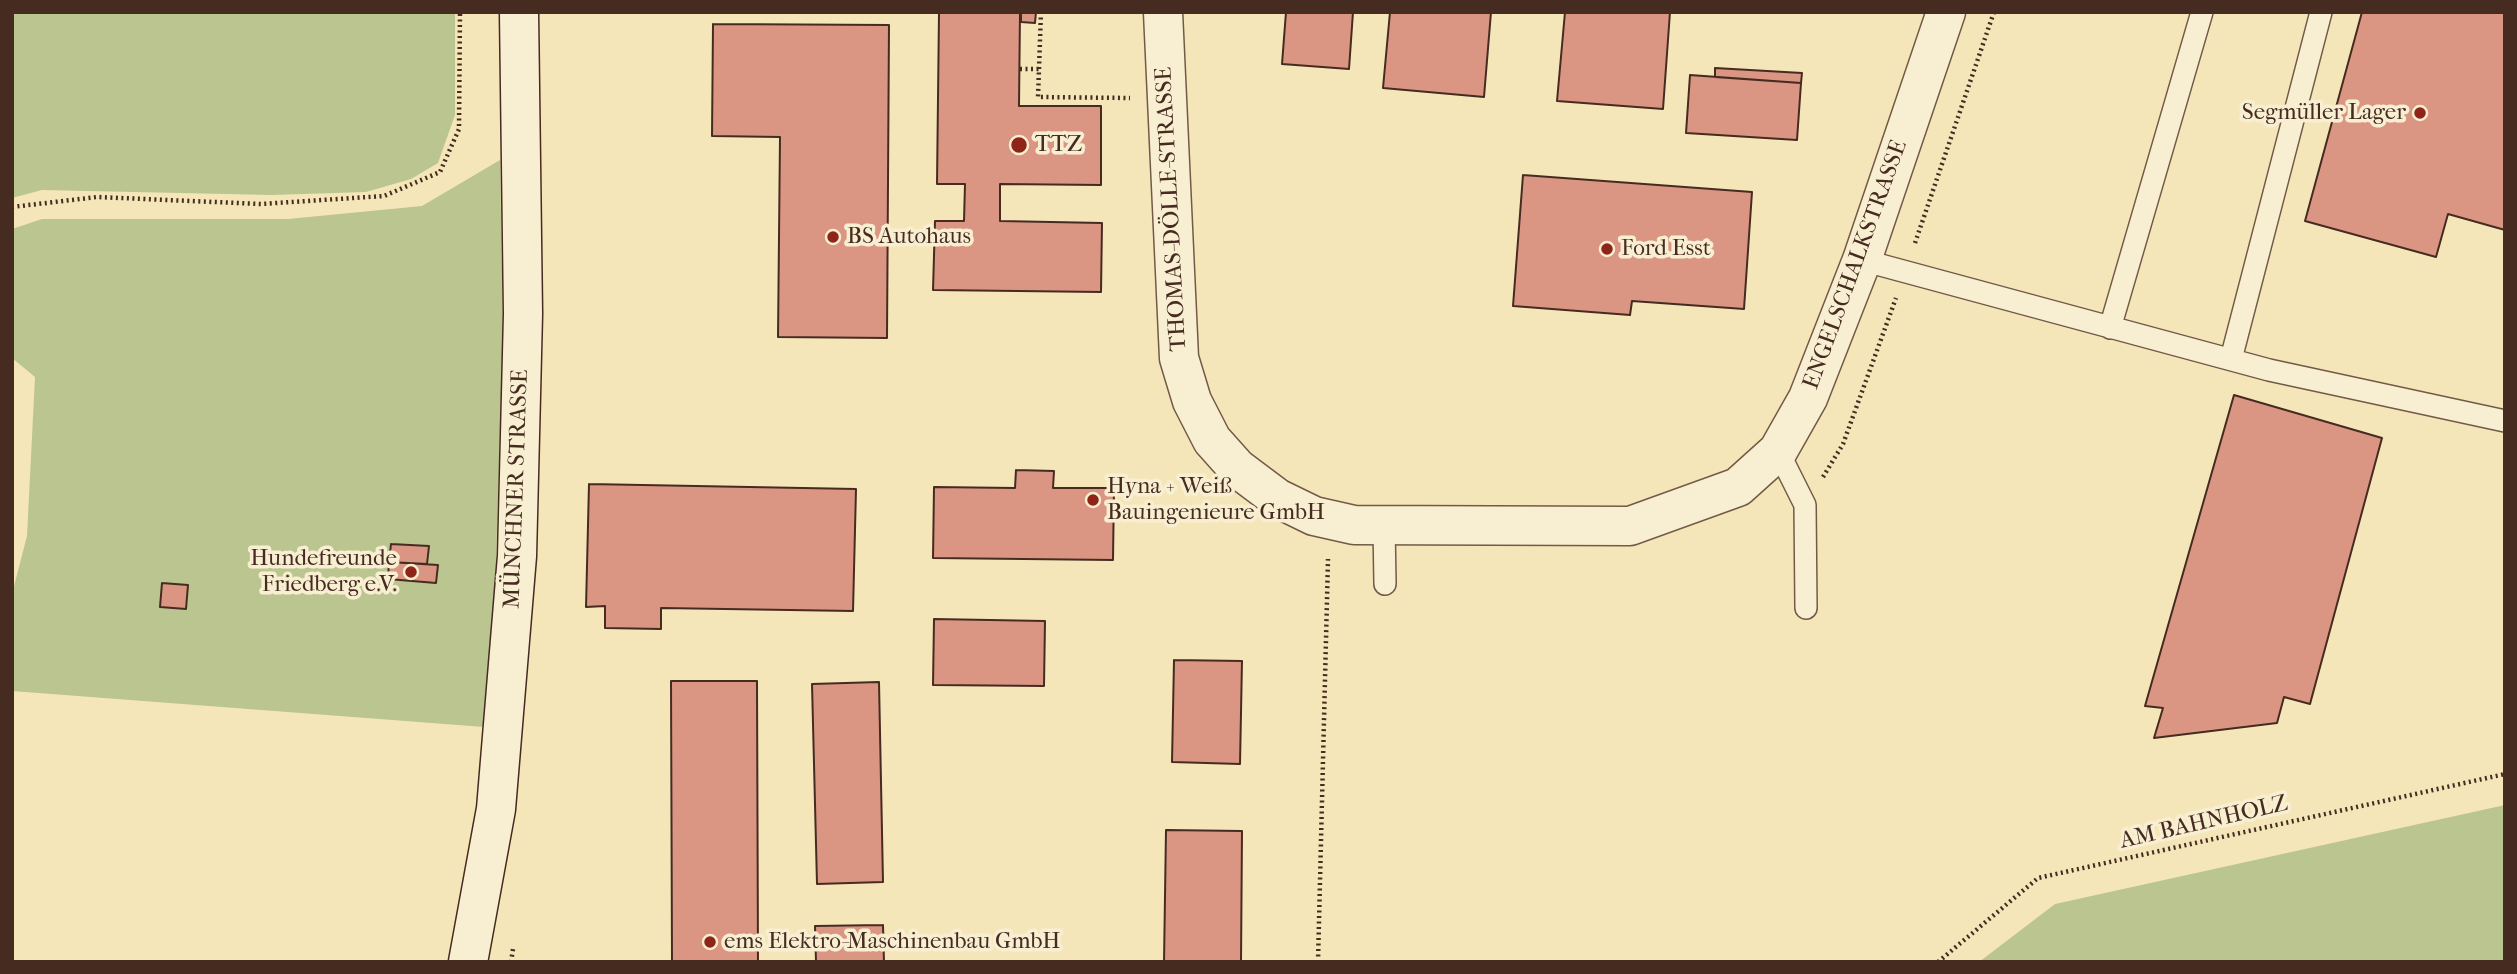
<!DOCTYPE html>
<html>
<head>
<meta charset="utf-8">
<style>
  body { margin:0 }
  #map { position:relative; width:2517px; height:974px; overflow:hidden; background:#f5e6b9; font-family:"IM FELL French Canon",serif }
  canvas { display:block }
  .frame { position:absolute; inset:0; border:14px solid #462b21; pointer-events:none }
</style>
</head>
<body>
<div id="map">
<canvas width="2517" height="974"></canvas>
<div class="frame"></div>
</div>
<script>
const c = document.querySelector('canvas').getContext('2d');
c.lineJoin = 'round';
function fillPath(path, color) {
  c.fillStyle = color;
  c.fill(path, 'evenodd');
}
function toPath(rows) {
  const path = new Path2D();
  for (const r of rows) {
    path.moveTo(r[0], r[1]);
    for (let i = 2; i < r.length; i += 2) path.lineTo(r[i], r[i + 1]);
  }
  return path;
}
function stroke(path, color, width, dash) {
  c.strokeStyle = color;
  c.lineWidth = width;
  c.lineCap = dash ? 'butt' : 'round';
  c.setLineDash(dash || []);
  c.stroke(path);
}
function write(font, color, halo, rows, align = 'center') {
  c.font = font + ' "IM FELL French Canon",serif';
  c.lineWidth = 7;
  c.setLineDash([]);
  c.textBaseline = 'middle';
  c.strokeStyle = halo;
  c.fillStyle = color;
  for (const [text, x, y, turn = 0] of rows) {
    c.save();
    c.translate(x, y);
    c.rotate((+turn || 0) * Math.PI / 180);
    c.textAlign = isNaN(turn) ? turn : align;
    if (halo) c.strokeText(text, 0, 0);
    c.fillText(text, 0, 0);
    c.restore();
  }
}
const green = toPath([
  [12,12,455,12,455,115,438,163,411,179,366,192,272,195,42,190,12,198],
  [500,160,503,331,495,596,484,727,12,691,12,594,27,536,35,377,12,358,12,229,42,219,288,219,422,206],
  [2505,805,2505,962,1979,962,2055,904]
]);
const building = toPath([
  [939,12,1020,12,1019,106,1101,106,1101,185,1000,184,1000,221,1102,223,1101,292,933,290,935,221,964,221,965,184,937,184,939,12],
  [1021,12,1036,12,1035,23,1021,22,1021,12],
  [1286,12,1353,12,1349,69,1282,64,1286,12],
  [1390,12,1491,12,1484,97,1383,88,1390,12],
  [1565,12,1670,12,1663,109,1557,101,1565,12],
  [2362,12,2505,12,2505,230,2448,214,2436,257,2305,221,2362,12],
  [713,24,889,25,887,338,778,337,780,137,712,136,713,24],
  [1715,68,1802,73,1801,83,1715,77,1715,68],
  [1690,75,1801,83,1797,140,1686,133,1690,75],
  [1523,175,1752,192,1744,309,1632,301,1630,315,1513,306,1523,175],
  [2234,395,2382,438,2310,704,2284,697,2277,723,2154,738,2163,708,2145,706,2234,395],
  [1016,470,1054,471,1053,488,1114,488,1113,560,933,558,934,487,1015,488,1016,470],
  [589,484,856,489,853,611,661,608,661,629,605,628,605,606,586,607,589,484],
  [391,544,429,546,427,564,389,562,391,544],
  [389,562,438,565,436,583,388,579,389,562],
  [162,583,188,585,186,609,160,607,162,583],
  [934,619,1045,621,1044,686,933,685,934,619],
  [1174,660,1242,661,1240,764,1172,762,1174,660],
  [671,681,757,681,758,962,672,962,671,681],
  [879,682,883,882,817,884,812,684,879,682],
  [1166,830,1242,831,1241,962,1164,962,1166,830],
  [883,925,884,962,816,962,815,926,883,925]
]);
const path = toPath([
  [1041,12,1038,97,1130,98],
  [1020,69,1039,69],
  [12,207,97,197,261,204,384,196,440,172,459,129,460,12],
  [1915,243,1994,12],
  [1823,477,1843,444,1896,298],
  [511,962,513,949],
  [1318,962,1328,559],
  [1938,962,2038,878,2505,774]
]);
const service = toPath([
  [1862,260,2269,370,2505,421],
  [2110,328,2202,12],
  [2231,359,2321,12],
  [1778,451,1805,505,1806,608],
  [1384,525,1385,584]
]);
const minor = toPath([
  [1163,12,1179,358,1192,401,1212,440,1237,468,1277,498,1314,516,1354,525,1630,526,1738,487,1778,451,1808,398,1862,260,1946,12]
]);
const secondary = toPath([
  [468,962,496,809,517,556,523,314,519,12]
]);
const markers = [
  [2420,113,7,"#8f2418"],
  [1019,145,9,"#8f2418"],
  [833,237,7,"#8f2418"],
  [1607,249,7,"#8f2418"],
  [1093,500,7,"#8f2418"],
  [411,572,7,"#8f2418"],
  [710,942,7,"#8f2418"]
];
const poiNames = [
  ["Segmüller Lager",2406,113,"right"],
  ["TTZ",1035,145],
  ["BS Autohaus",847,237],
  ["Ford Esst",1621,249],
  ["Hyna + Weiß",1107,487],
  ["Bauingenieure GmbH",1107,513],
  ["Hundefreunde",397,559,"right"],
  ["Friedberg e.V.",397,585,"right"],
  ["ems Elektro-Maschinenbau GmbH",724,942]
];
const streetNames = [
  ["THOMAS-DÖLLE-STRASSE",1172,209,-93],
  ["ENGELSCHALKSTRASSE",1856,265,-70],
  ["MÜNCHNER STRASSE",517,489,-88],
  ["AM BAHNHOLZ",2204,823,-13]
];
fillPath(green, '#bbc590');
fillPath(building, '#da9583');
stroke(building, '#462b21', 2);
stroke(service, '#725a47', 24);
stroke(minor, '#725a47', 41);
stroke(secondary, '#462b21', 41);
stroke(path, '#462b21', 4.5, [2, 3.5]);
stroke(service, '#f8efd2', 21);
stroke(minor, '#f8efd2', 38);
stroke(secondary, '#f8efd2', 38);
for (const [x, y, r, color] of markers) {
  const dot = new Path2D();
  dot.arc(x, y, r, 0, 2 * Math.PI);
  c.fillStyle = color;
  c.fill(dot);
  stroke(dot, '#f8efd2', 2.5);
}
write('23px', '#462b21', '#f8efd2', poiNames, 'left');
write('23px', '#462b21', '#f8efd2', streetNames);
</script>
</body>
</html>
